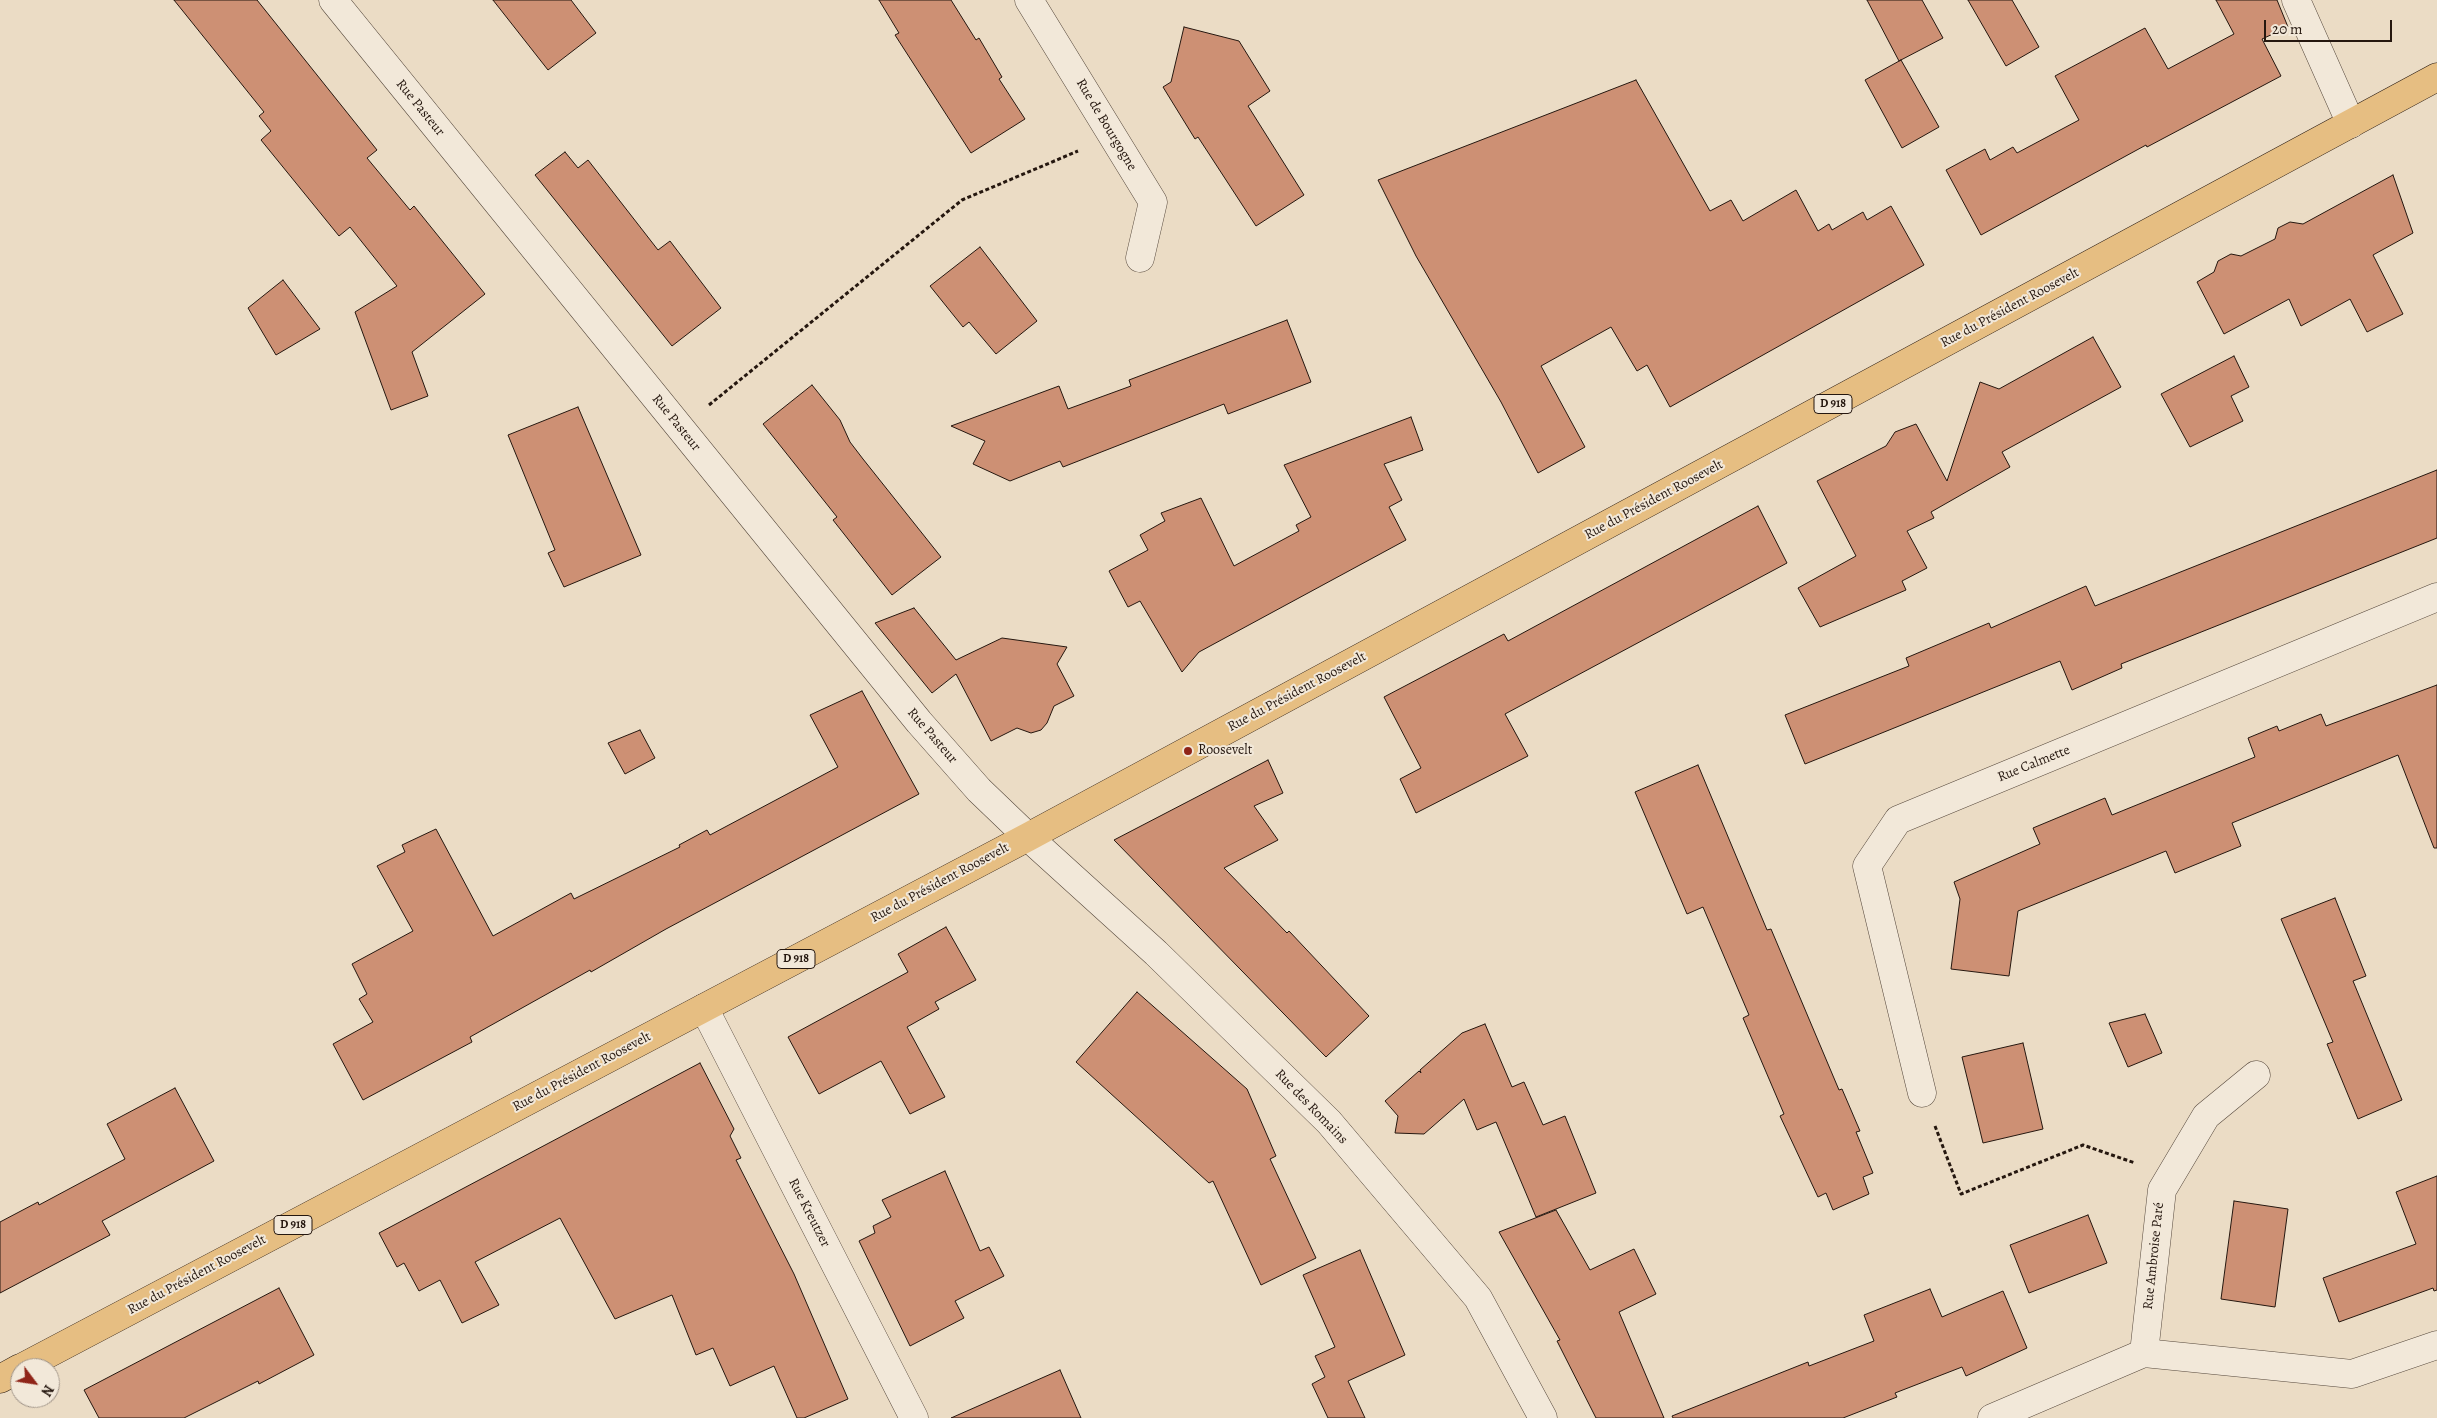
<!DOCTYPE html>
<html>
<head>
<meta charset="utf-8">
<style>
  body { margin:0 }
  #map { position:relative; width:2437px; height:1418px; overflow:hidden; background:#ebdcc5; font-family:Alegreya,serif }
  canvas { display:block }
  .north { position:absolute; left:10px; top:1358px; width:50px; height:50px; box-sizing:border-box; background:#f2e8d9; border:1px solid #a09488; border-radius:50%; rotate:121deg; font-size:14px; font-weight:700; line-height:20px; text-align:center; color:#25170f }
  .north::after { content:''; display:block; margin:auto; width:18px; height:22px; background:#8f2418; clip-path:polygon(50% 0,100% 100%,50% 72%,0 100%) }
  .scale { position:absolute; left:2264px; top:20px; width:128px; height:22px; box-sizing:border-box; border:2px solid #25170f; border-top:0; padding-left:6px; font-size:15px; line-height:18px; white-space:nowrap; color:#25170f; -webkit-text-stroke:4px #f2e8d9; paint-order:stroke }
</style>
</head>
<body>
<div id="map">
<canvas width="2437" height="1418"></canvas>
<div class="north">N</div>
<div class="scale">20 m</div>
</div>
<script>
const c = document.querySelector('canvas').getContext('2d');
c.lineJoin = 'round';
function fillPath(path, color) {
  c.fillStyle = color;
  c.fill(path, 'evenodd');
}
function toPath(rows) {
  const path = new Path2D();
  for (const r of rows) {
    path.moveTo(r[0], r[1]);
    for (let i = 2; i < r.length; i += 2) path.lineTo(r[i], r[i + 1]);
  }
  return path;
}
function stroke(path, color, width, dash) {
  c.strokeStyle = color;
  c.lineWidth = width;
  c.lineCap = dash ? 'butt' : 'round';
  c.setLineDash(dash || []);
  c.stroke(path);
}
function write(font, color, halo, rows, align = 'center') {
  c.font = font + ' Alegreya,serif';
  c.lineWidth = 4;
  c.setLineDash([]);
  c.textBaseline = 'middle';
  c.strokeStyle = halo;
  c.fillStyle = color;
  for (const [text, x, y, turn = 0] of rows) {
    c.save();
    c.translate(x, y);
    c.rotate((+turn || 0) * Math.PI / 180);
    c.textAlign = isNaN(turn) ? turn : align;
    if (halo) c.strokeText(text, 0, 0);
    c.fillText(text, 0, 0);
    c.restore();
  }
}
const building = toPath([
  [174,0,257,0,377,150,367,158,410,210,414,206,485,294,412,352,428,396,391,410,355,312,397,286,350,227,339,236,261,140,271,131,259,116,264,112,174,0],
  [493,0,571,0,596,33,548,70,493,0],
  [879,0,951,0,976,40,979,38,1002,77,999,79,1025,119,971,153,895,35,899,33,879,0],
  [1867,0,1922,0,1943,38,1899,61,1867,0],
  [1968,0,2012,0,2039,47,2006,66,1968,0],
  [2216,0,2277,0,2288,27,2262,39,2281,76,2147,147,2146,145,1981,235,1946,170,1985,149,1990,160,2013,147,2017,153,2079,120,2055,76,2145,28,2168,69,2234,34,2216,0],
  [1184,27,1239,41,1270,91,1248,106,1304,195,1256,226,1198,137,1195,139,1163,87,1171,82,1184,27],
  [1901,60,1939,127,1902,148,1865,80,1901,60],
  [1636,80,1710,211,1731,200,1743,221,1796,190,1818,231,1829,224,1832,230,1863,212,1867,220,1891,206,1924,265,1670,407,1647,365,1637,371,1611,327,1541,366,1585,447,1538,473,1501,402,1416,256,1378,180,1636,80],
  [565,152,578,168,588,160,658,250,670,241,721,308,672,346,535,175,565,152],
  [2393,175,2413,233,2373,255,2403,314,2367,332,2350,299,2301,326,2289,299,2224,334,2197,282,2214,272,2218,261,2231,254,2241,256,2275,239,2278,228,2290,222,2303,224,2393,175],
  [980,247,1037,321,996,354,969,322,963,327,930,286,980,247],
  [283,280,320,329,276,355,248,308,283,280],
  [1287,320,1311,382,1228,414,1224,404,1063,467,1060,461,1010,481,973,464,985,441,951,426,1059,386,1068,409,1131,386,1129,380,1287,320],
  [2093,337,2121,387,2002,452,2010,467,1931,512,1934,518,1907,531,1927,568,1902,581,1906,590,1820,627,1798,588,1856,556,1817,481,1886,446,1895,432,1916,424,1947,481,1980,382,1999,389,2093,337],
  [2234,356,2249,387,2231,396,2243,421,2190,447,2161,394,2234,356],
  [812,385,840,420,850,442,863,459,941,557,892,595,833,520,837,517,763,424,812,385],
  [578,407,641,555,564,587,548,553,555,550,508,435,578,407],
  [1411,417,1423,450,1384,464,1402,500,1389,507,1406,540,1199,652,1182,672,1140,601,1128,607,1109,571,1148,550,1140,535,1165,521,1161,513,1201,498,1234,566,1299,531,1296,525,1311,517,1284,465,1411,417],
  [2437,470,2437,538,2121,664,2122,668,2072,690,2060,661,1805,764,1785,715,1909,666,1906,658,1989,623,1991,628,2086,586,2095,606,2437,470],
  [1758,506,1787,563,1505,714,1528,756,1416,813,1400,779,1421,768,1384,697,1504,634,1508,641,1758,506],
  [914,608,956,660,1002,638,1067,647,1057,664,1074,696,1054,706,1047,723,1041,730,1031,733,1017,728,991,741,956,674,932,693,875,623,914,608],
  [2437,685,2437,848,2434,848,2398,755,2232,823,2241,846,2175,873,2166,851,2018,911,2009,976,1951,969,1960,899,1954,882,2040,844,2033,828,2105,798,2112,815,2255,757,2248,738,2277,726,2279,731,2321,714,2326,726,2437,685],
  [862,691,919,794,666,929,591,972,590,970,470,1037,472,1042,363,1100,333,1044,373,1022,359,999,367,994,352,964,413,931,377,866,405,852,402,845,436,829,493,936,571,893,574,899,680,847,679,845,707,830,710,835,838,767,810,715,862,691],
  [640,730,655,758,625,774,608,743,640,730],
  [1268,760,1283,793,1254,806,1278,840,1224,868,1287,933,1289,931,1369,1016,1326,1057,1114,840,1268,760],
  [1698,765,1767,930,1771,929,1839,1090,1842,1089,1860,1131,1856,1132,1873,1173,1863,1177,1869,1194,1833,1210,1826,1193,1818,1197,1780,1116,1784,1114,1743,1018,1749,1015,1703,907,1687,914,1635,792,1698,765],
  [2335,898,2366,976,2353,981,2402,1100,2358,1119,2327,1044,2333,1042,2281,919,2335,898],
  [946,927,976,980,935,1002,939,1009,907,1027,945,1097,910,1114,881,1061,819,1094,788,1037,908,972,898,954,946,927],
  [1137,992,1247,1089,1276,1156,1270,1159,1316,1258,1261,1285,1213,1181,1209,1183,1076,1062,1137,992],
  [2145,1014,2162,1053,2128,1067,2109,1023,2145,1014],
  [1485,1024,1512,1087,1524,1082,1543,1125,1565,1116,1596,1193,1536,1217,1496,1122,1477,1130,1464,1099,1424,1134,1395,1133,1398,1116,1385,1101,1419,1071,1421,1073,1420,1070,1462,1033,1485,1024],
  [2023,1043,2043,1129,1983,1143,1962,1057,2023,1043],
  [700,1063,734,1129,730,1136,741,1158,736,1160,794,1274,848,1399,804,1418,797,1418,774,1366,730,1386,713,1348,696,1355,672,1295,615,1319,560,1218,475,1262,499,1305,462,1323,440,1280,419,1291,404,1263,397,1267,379,1233,700,1063],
  [175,1088,214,1161,102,1221,110,1235,0,1293,0,1222,38,1202,39,1205,125,1159,107,1124,175,1088],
  [945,1171,980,1251,989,1247,1004,1276,955,1301,964,1318,910,1346,859,1241,875,1233,873,1226,891,1217,882,1200,945,1171],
  [2437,1176,2437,1290,2434,1291,2433,1288,2339,1322,2323,1278,2416,1244,2396,1192,2437,1176],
  [2234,1201,2288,1209,2275,1307,2221,1299,2234,1201],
  [1556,1210,1590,1270,1634,1249,1656,1294,1619,1312,1664,1418,1596,1418,1557,1341,1560,1340,1499,1232,1556,1210],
  [2088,1215,2107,1263,2029,1293,2010,1245,2088,1215],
  [1360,1250,1405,1355,1348,1381,1365,1418,1328,1418,1312,1384,1325,1377,1315,1356,1335,1347,1303,1275,1360,1250],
  [279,1288,314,1355,259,1384,258,1381,184,1418,99,1418,84,1390,279,1288],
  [1930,1289,1942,1317,2003,1291,2027,1348,1966,1376,1962,1367,1895,1393,1897,1397,1843,1418,1673,1418,1672,1416,1808,1362,1809,1366,1874,1341,1864,1315,1930,1289],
  [1060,1370,1081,1418,951,1418,1060,1370]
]);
const path = toPath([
  [709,405,962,200,1078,151],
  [1935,1126,1961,1194,2083,1145,2135,1163]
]);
const minor = toPath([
  [333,0,919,722,979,790,1028,837],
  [1029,0,1153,202,1140,258],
  [2296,0,2351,124],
  [704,1008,914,1418],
  [1922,1093,1867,866,1898,820,2437,597],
  [2144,1353,2162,1190,2206,1116,2256,1075],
  [1992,1418,2144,1353,2352,1374,2437,1345]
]);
const tertiary = toPath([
  [1028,837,1156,953,1329,1122,1478,1298,1543,1418]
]);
const primary = toPath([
  [21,1368,1028,837,2437,77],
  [0,1379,20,1368]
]);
const markers = [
  [1188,751,5,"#8f2418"]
];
const shields = [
  [1833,404,38],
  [796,959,38],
  [293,1225,38]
];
const shieldNames = [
  ["D 918",1833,404],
  ["D 918",796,959],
  ["D 918",293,1225]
];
const streetNames = [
  ["Rue Pasteur",420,108,51],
  ["Rue de Bourgogne",1106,125,59],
  ["Rue du Président Roosevelt",2010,308,-28],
  ["Rue Pasteur",676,423,51],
  ["Rue du Président Roosevelt",1654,500,-28],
  ["Rue du Président Roosevelt",1297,692,-28],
  ["Rue Pasteur",932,736,49],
  ["Rue Calmette",2034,764,-22],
  ["Rue du Président Roosevelt",940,883,-28],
  ["Rue du Président Roosevelt",582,1072,-28],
  ["Rue des Romains",1311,1107,46],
  ["Rue Kreutzer",809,1213,63],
  ["Rue Ambroise Paré",2154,1256,-84],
  ["Rue du Président Roosevelt",197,1275,-28]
];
const poiNames = [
  ["Roosevelt",1198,751]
];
fillPath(building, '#cd9074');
stroke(building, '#25170f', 1);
stroke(minor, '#56483c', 29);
stroke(tertiary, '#56483c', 29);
stroke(primary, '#25170f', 29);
stroke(path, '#25170f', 3, [4, 2.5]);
stroke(minor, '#f2e8d9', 28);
stroke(tertiary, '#f2e8d9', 28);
stroke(primary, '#e6be82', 28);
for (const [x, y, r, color] of markers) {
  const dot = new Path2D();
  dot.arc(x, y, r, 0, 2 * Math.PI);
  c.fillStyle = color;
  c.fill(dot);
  stroke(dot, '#f2e8d9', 2);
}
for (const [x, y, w] of shields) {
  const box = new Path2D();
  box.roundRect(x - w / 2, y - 9.5, w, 19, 4);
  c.fillStyle = '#f2e8d9';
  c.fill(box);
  stroke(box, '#25170f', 1);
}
write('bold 12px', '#25170f', null, shieldNames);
write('14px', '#25170f', '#f2e8d9', streetNames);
write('14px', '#25170f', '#f2e8d9', poiNames, 'left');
</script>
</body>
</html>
